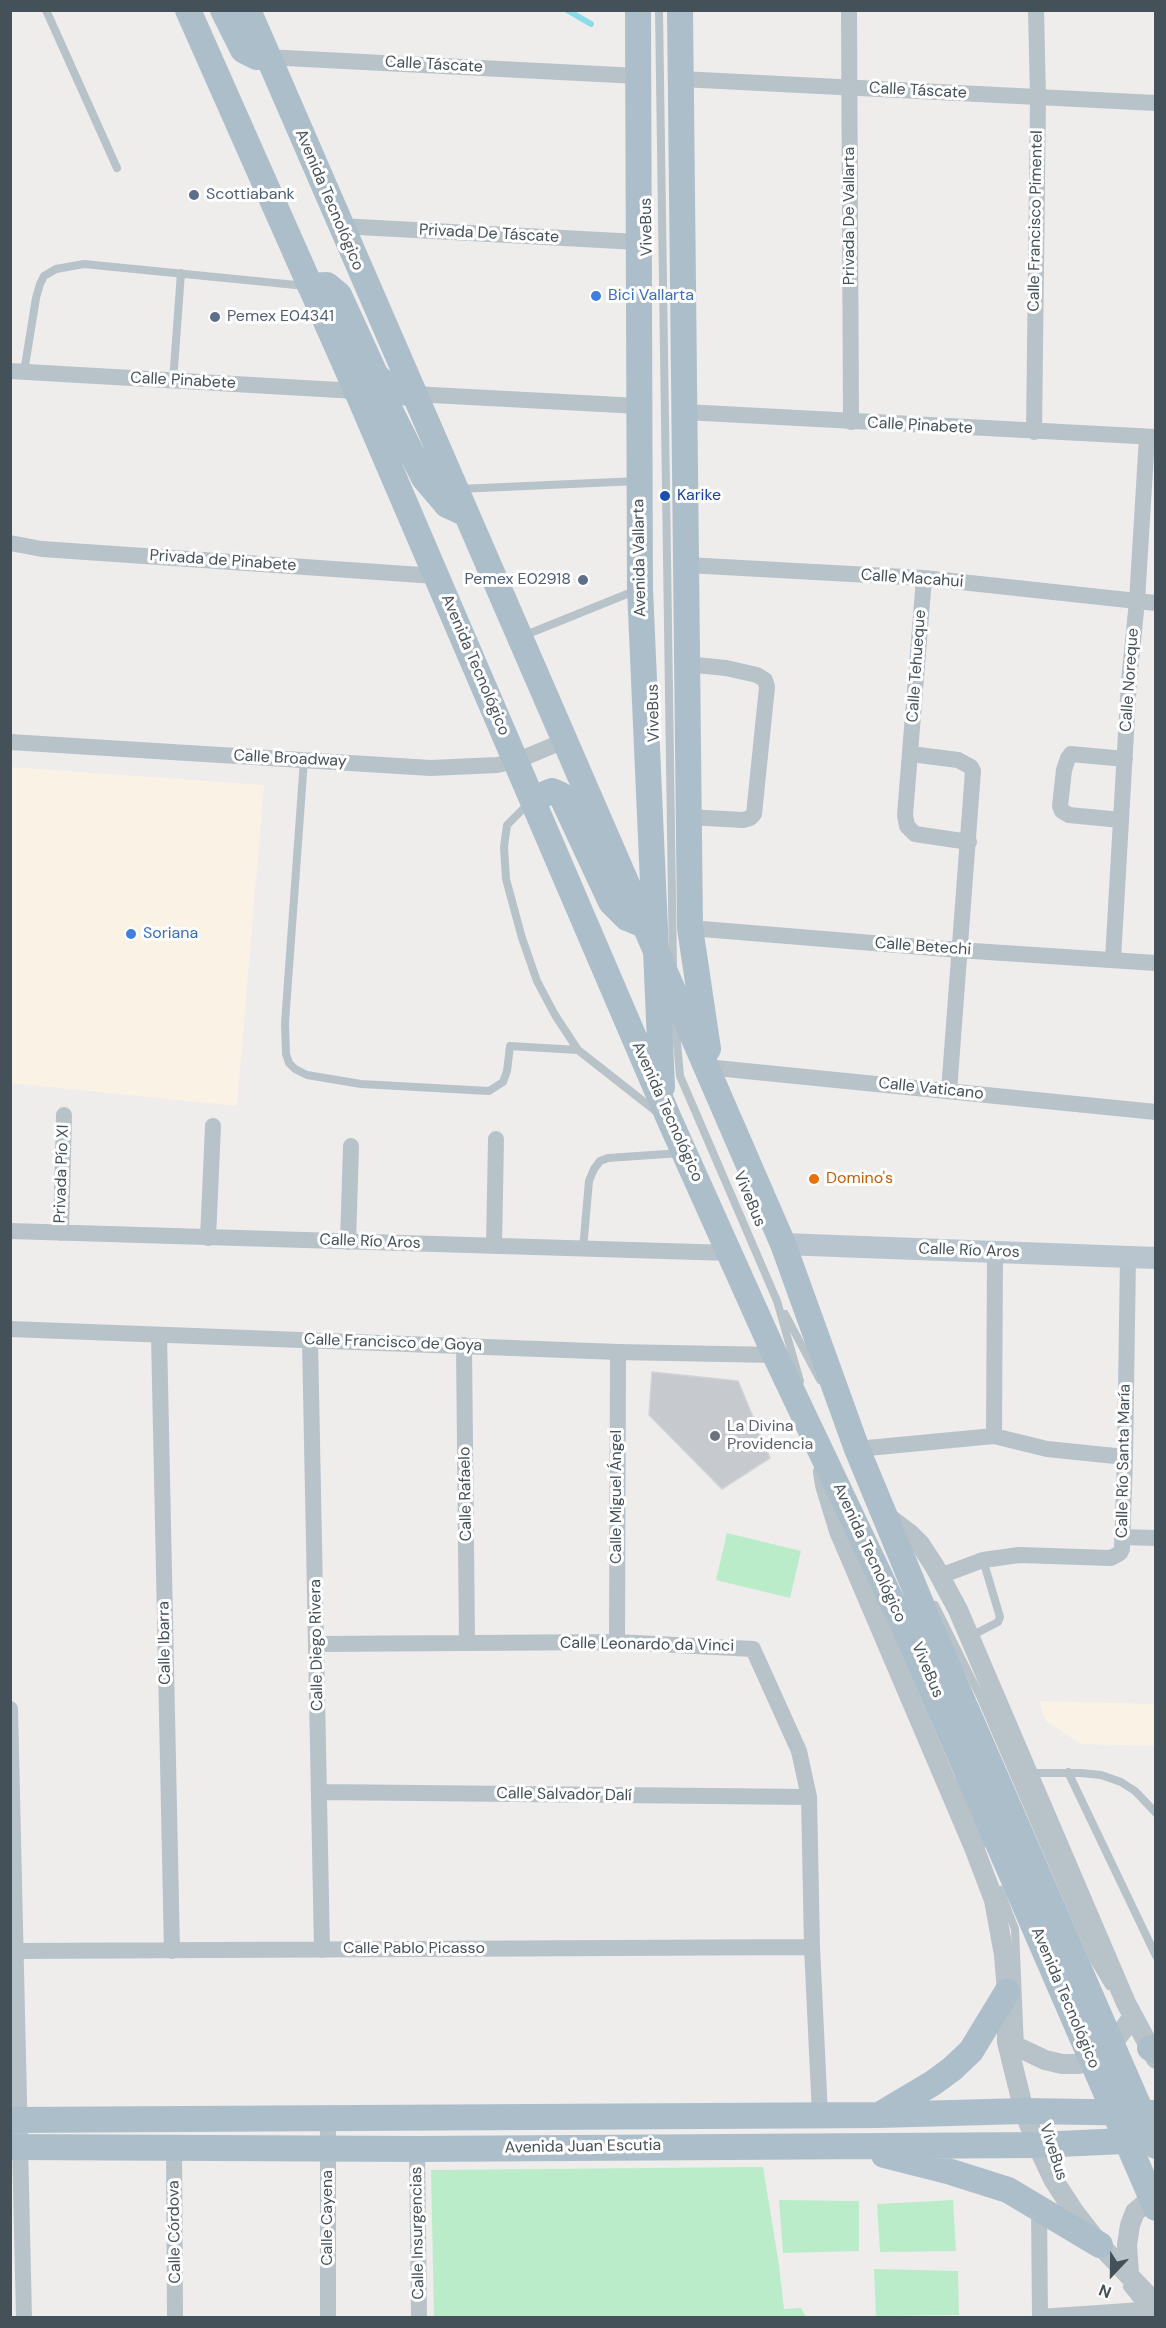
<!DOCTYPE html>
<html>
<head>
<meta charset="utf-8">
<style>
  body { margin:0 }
  #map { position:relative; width:1166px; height:2328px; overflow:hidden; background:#efecec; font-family:"DM Sans",sans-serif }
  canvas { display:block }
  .frame { position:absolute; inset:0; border:12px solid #455159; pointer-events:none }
  .north { position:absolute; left:1082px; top:2244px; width:60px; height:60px; -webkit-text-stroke:4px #fff; paint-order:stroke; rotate:202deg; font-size:16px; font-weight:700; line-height:24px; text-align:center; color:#455159 }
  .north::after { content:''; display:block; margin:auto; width:21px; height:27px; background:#455159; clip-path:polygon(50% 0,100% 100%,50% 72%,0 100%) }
</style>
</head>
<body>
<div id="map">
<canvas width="1166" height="2328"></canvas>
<div class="frame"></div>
<div class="north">N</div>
</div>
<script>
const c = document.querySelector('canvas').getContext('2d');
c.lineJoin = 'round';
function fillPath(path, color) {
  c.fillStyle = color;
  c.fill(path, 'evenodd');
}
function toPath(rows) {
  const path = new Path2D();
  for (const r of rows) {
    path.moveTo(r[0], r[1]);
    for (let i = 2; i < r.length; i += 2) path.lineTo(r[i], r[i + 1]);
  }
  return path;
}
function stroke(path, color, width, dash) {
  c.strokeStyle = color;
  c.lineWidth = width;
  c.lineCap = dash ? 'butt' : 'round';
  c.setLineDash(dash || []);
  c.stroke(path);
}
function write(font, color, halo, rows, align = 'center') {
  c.font = font + ' "DM Sans",sans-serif';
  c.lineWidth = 6;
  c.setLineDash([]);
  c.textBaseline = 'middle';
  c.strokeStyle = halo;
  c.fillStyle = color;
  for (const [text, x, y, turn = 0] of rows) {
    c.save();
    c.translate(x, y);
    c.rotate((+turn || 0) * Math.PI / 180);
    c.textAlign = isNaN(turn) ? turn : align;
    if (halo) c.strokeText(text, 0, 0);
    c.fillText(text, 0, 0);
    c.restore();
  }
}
const commercial = toPath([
  [10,767,264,785,237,1106,11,1083],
  [1039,1701,1155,1704,1155,1746,1081,1744,1046,1721]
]);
const green = toPath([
  [727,1533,801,1551,790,1598,716,1580],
  [763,2167,779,2265,784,2309,801,2308,806,2317,434,2317,431,2170],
  [779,2200,859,2201,859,2251,783,2253],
  [953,2200,956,2251,880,2252,877,2204],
  [874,2269,958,2271,959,2315,876,2316]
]);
const stream = toPath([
  [567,10,591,24]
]);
const building = toPath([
  [652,1372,738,1381,770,1458,722,1489,649,1415,652,1372]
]);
const service = toPath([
  [46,10,117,168],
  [659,10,673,967],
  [24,372,36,298,40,284,44,276,56,269,84,264,306,286],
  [173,381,181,273],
  [459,489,638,481],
  [523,636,637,590],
  [304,760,285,1023,286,1054,289,1063,295,1069,307,1075,361,1084,489,1091,503,1082,507,1071,510,1046,578,1050],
  [530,802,507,825,504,847,506,879,522,938,537,981,555,1015,578,1050,657,1112],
  [675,1019,680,1076,777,1301,800,1381],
  [583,1249,589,1181,594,1169,600,1161,608,1158,681,1153],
  [785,1314,820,1380],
  [935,1605,980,1696,1093,1959,1109,1986],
  [969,1637,998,1622,1000,1617,983,1560],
  [1068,1772,1156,1956],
  [1028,1773,1081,1773,1101,1775,1121,1782,1135,1791,1156,1813],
  [957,1781,983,1844],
  [1000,1890,1015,1929,1020,2048],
  [1127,2287,1145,2310]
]);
const minor = toPath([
  [849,10,851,422],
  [266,57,638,76],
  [681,79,1156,103],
  [340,226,638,242],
  [10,371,356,391],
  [413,394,639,406],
  [685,412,1156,437],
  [1034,432,1038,98,1036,10],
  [1147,437,1137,601,1156,603],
  [10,543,42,549,436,576],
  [687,565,924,578,1137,601,1129,681,1113,959],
  [924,578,905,815,907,826,915,834,969,842],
  [686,664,726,668,757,675,765,680,767,687,754,814,750,818,743,820,688,817],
  [10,742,431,768,497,765,516,761,564,741],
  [911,754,958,760,971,767,973,771,949,1091],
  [1121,820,1069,815,1062,811,1060,806,1064,770,1068,758,1071,754,1125,759],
  [690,928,958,950,1156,963],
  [706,1067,1156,1112],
  [10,1231,730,1253],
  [61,1233,64,1115],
  [208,1238,213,1126],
  [348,1242,351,1146],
  [494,1246,496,1139],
  [10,1329,618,1352,775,1355],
  [159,1335,172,1951],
  [310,1340,322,1950],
  [464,1345,467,1643],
  [994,1436,995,1252],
  [857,1449,994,1436,1047,1449,1125,1457],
  [1122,1537,1156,1538],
  [940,1576,983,1560,1019,1555,1111,1558,1120,1553,1122,1549,1125,1457,1128,1257],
  [617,1642,618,1352],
  [316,1644,617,1642,753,1649,799,1751,809,1797,812,1947,820,2115],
  [10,1709,24,2318],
  [320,1792,809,1797],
  [16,1951,812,1947],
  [328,2119,328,2318],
  [174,2146,175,2318],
  [417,2149,419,2318],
  [1039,2207,1040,2318],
  [1040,2317,1156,2309]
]);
const tertiary = toPath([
  [823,1472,825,1485,839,1531,973,1845,994,1900,1004,1955,1007,1992,1007,2042,1024,2111,1037,2145,1053,2179,1073,2210,1100,2245,1156,2304],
  [886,1516,910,1534,920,1544,935,1567,958,1610,1126,2003,1156,2059],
  [1007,2042,1045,2060,1062,2064,1079,2064,1095,2058,1108,2049,1133,2017],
  [1129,2274,1127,2245,1130,2225,1135,2212,1147,2202,1156,2200]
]);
const secondary = toPath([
  [783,1244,1156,1258]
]);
const primary = toPath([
  [188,10,359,396,670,1121,775,1355,907,1633],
  [223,10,243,50,257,57,266,57],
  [248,10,783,1244,857,1449,937,1642],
  [638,10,640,589,662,1087],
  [680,10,690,928,708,1049],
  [310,286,327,285,339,295,376,376,393,390,413,394],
  [356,391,386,402,424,478,447,505,462,512],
  [533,799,552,791,561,795,611,902,627,918,644,925],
  [1150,2048,1156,2051],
  [881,2114,933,2083,952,2069,971,2051,1007,1992],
  [10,2120,878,2115,1024,2111,1156,2113],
  [10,2147,417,2149,1037,2145,1147,2140],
  [884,2155,951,2172,1008,2190,1100,2245]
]);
const primaryBridge = toPath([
  [907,1633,1156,2208],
  [937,1642,1156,2146]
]);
const markers = [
  [194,195,6,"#5c6f8a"],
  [596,296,6,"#3f7fe0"],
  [215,317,6,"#5c6f8a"],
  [665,496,6,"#1a4fb4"],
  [583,580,6,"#5c6f8a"],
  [131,934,6,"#3f7fe0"],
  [814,1179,6,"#e8710a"],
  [715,1436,6,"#6b7280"]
];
const streetNames = [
  ["Calle Táscate",434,65,3],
  ["Calle Táscate",918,91,3],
  ["Avenida Tecnológico",329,200,67],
  ["Privada De Vallarta",850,216,-90],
  ["Calle Francisco Pimentel",1036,221,-89],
  ["ViveBus",647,227,-91],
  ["Privada De Táscate",489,234,3],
  ["Calle Pinabete",183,381,3],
  ["Calle Pinabete",920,426,3],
  ["Avenida Vallarta",640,558,-91],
  ["Privada de Pinabete",223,561,4],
  ["Calle Macahui",912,579,4],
  ["Avenida Tecnológico",475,665,67],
  ["Calle Tehueque",917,666,-86],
  ["Calle Noreque",1130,680,-86],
  ["ViveBus",654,713,-91],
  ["Calle Broadway",290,759,3],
  ["Calle Betechi",923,947,4],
  ["Calle Vaticano",931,1089,6],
  ["Avenida Tecnológico",667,1112,66],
  ["Privada Pío XI",62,1174,-88],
  ["ViveBus",749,1199,67],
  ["Calle Río Aros",370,1242,2],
  ["Calle Río Aros",969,1251,2],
  ["Calle Francisco de Goya",393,1343,2],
  ["Calle Río Santa María",1124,1461,-89],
  ["Calle Rafaelo",466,1494,-91],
  ["Calle Miguel Ángel",617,1497,-90],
  ["Avenida Tecnológico",869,1553,65],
  ["Calle Ibarra",165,1643,-91],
  ["Calle Diego Rivera",317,1645,-91],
  ["Calle Leonardo da Vinci",647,1645,1],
  ["ViveBus",927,1670,67],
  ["Calle Salvador Dalí",564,1795,1],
  ["Calle Pablo Picasso",414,1949],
  ["Avenida Tecnológico",1065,1998,67],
  ["Avenida Juan Escutia",583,2147,-1],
  ["ViveBus",1053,2152,72],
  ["Calle Cayena",328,2218,-90],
  ["Calle Córdova",175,2232,-91],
  ["Calle Insurgencias",418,2233,-91]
];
const serviceNames = [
  ["Scottiabank",206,195],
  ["Pemex E04341",227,317],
  ["Pemex E02918",571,580,"right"]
];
const shopNames = [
  ["Bici Vallarta",608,296],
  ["Soriana",143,934]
];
const transitNames = [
  ["Karike",677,496]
];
const foodNames = [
  ["Domino's",826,1179]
];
const worshipNames = [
  ["La Divina",727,1427],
  ["Providencia",727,1445]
];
fillPath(commercial, '#faf2e5');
fillPath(green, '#bbecca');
stroke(stream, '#8adce7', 6);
fillPath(building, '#c6cacf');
stroke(building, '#d0d3d8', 1.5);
stroke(service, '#b8c2c9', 8);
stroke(minor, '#b8c2c9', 16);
stroke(tertiary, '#b8c2c9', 20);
stroke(secondary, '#b8c5ce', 22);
stroke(primary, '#adbecb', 26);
stroke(primaryBridge, '#adbecb', 26);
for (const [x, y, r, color] of markers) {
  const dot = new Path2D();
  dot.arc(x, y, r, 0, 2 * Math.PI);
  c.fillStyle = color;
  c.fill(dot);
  stroke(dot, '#fff', 2);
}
write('16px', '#455159', '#fff', streetNames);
write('16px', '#4e5e75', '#fff', serviceNames, 'left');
write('16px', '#366cbe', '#fff', shopNames, 'left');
write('16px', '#164399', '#fff', transitNames, 'left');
write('16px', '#c56008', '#fff', foodNames, 'left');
write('16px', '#5b616d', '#fff', worshipNames, 'left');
</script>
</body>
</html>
